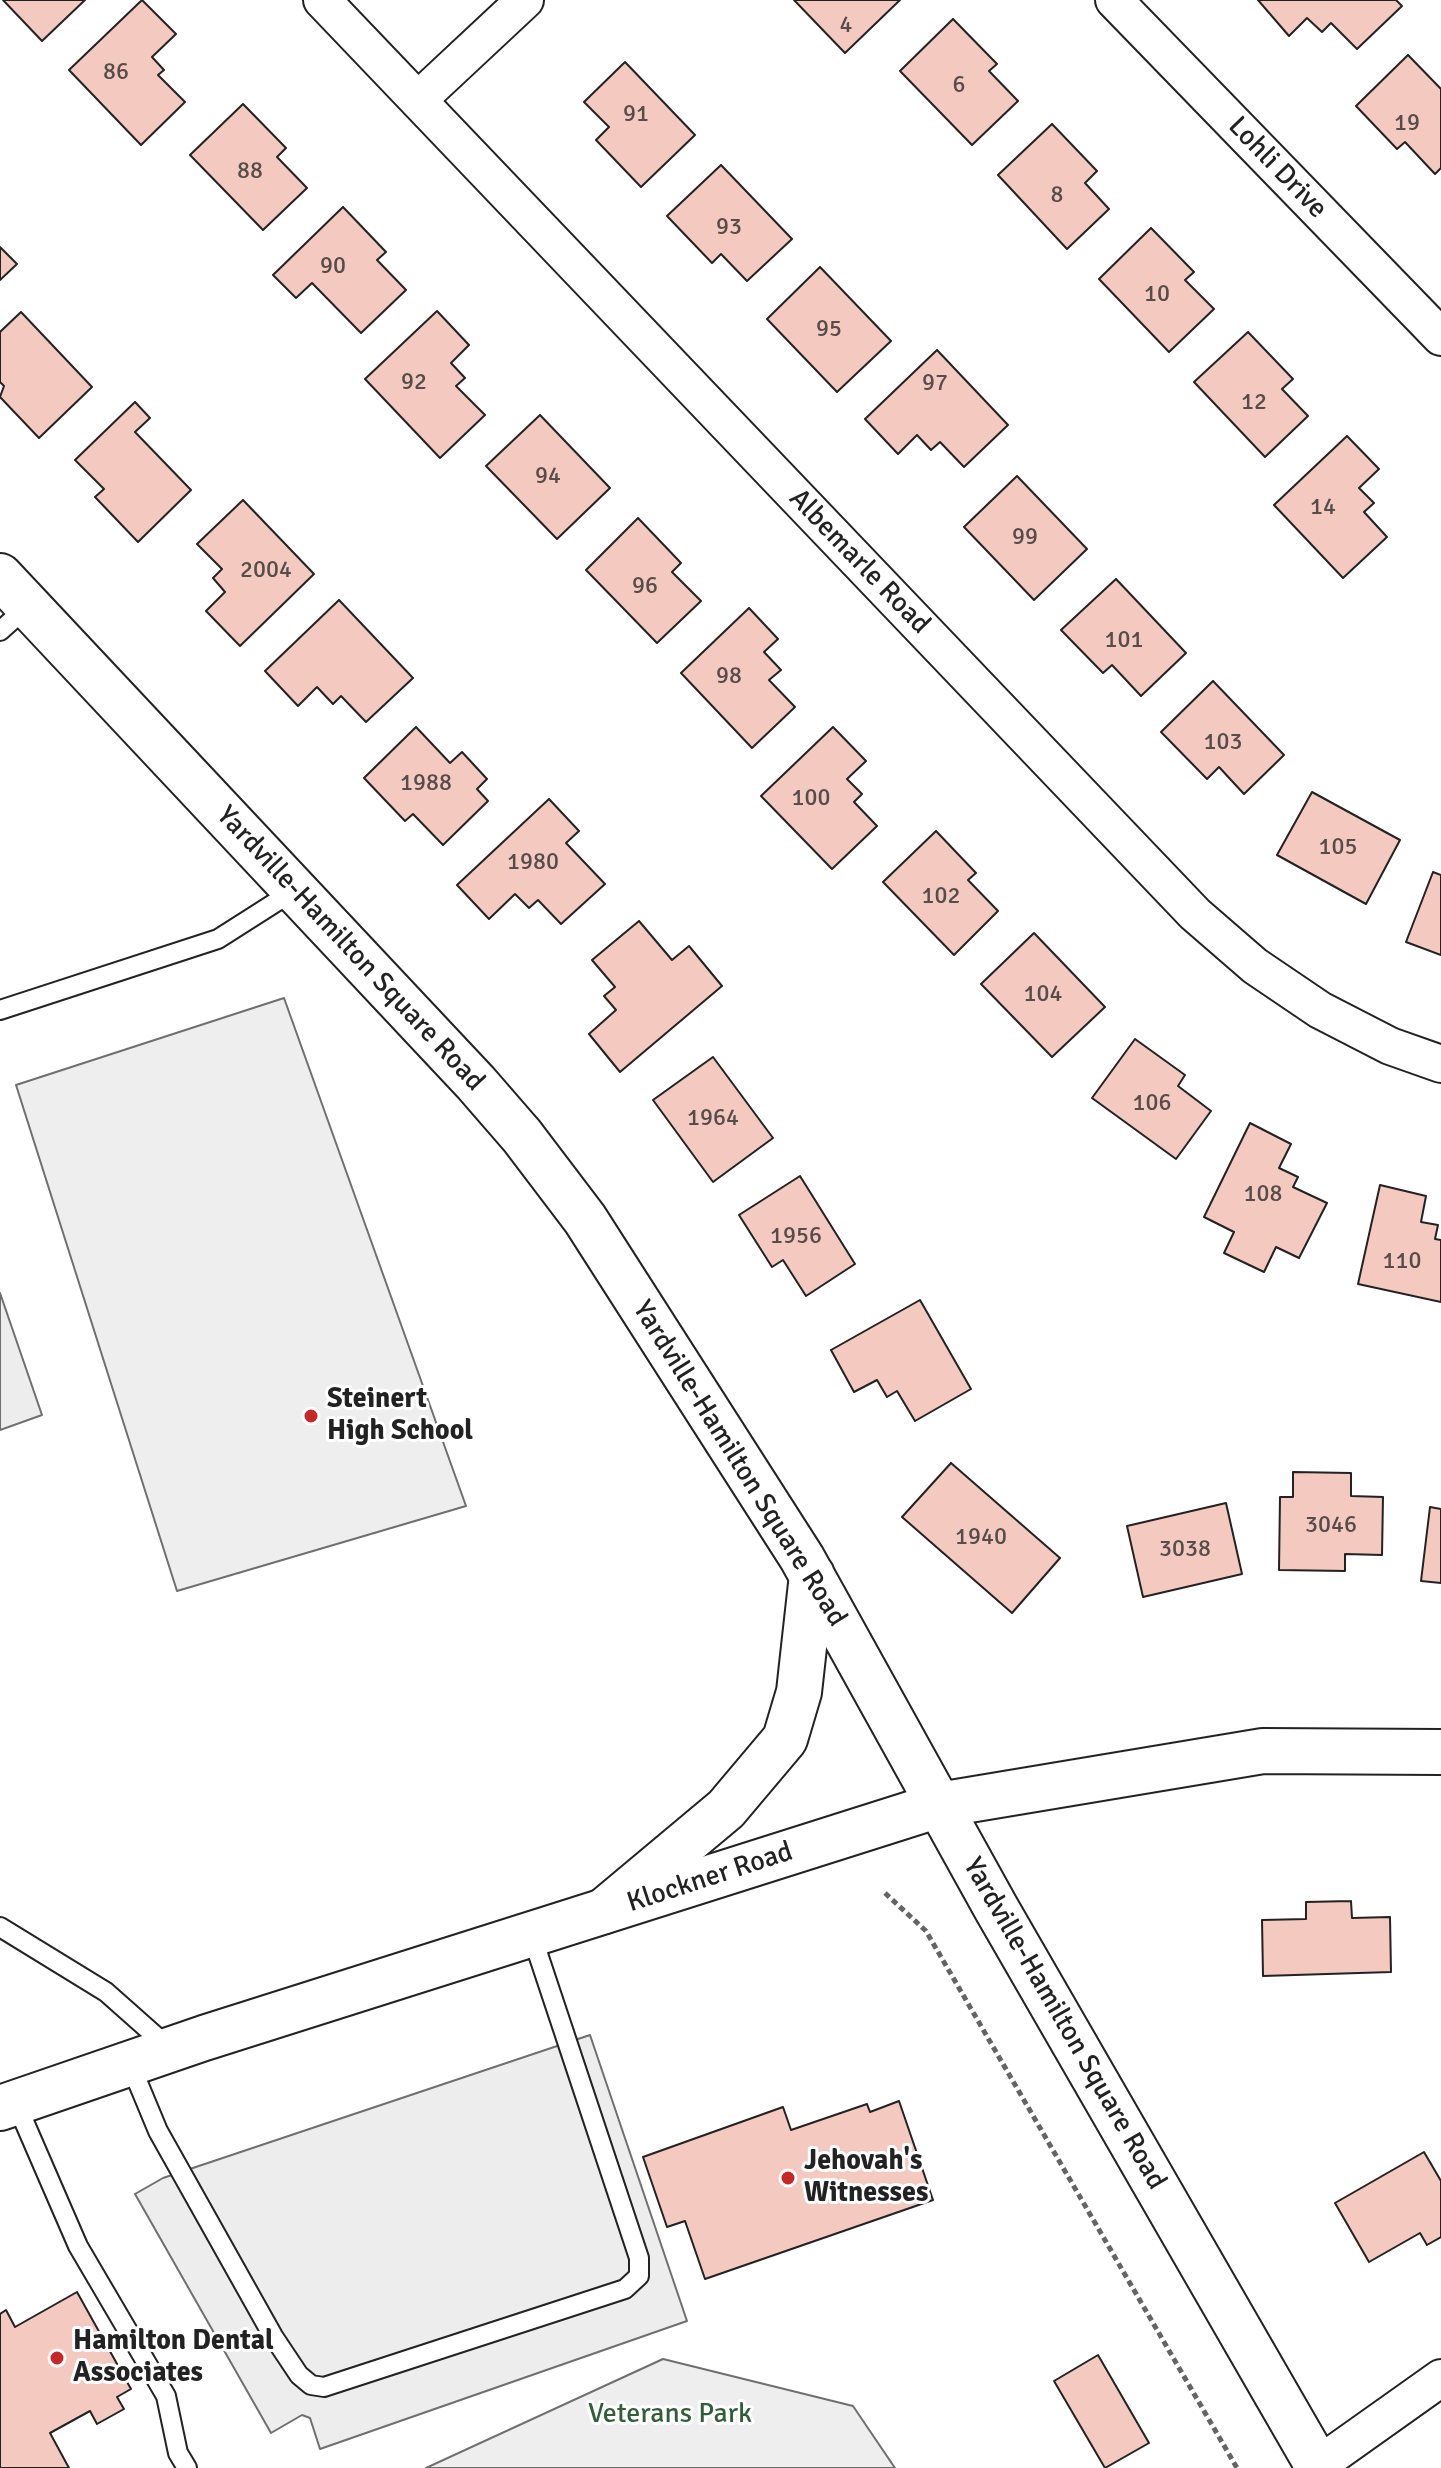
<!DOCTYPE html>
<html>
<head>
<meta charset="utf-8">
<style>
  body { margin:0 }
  canvas { display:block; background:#fff }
</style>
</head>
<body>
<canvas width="1441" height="2468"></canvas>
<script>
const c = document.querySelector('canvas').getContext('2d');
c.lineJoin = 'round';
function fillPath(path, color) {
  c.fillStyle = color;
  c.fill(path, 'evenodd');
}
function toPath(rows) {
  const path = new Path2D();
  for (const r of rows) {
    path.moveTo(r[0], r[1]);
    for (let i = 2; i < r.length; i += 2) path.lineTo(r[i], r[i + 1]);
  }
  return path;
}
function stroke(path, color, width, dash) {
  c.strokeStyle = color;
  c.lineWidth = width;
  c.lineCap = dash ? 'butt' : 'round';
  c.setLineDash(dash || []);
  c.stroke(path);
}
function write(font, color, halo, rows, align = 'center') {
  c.font = font + ' Signika,sans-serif';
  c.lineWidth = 6;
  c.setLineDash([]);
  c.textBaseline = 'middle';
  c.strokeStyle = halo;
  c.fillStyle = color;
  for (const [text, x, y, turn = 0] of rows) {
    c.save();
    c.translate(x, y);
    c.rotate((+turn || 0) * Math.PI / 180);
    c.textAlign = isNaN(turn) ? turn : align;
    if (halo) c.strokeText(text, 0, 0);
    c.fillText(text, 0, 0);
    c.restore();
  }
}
const green = toPath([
  [284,998,466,1506,177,1591,16,1085,284,998],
  [663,2359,853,2406,895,2468,426,2468,663,2359]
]);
const parking = toPath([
  [0,1293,42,1415,0,1430,0,1293],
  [590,2035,687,2321,320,2449,310,2418,302,2415,271,2433,135,2194,163,2178,590,2035]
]);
const building = toPath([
  [3,0,85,0,42,41,3,0],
  [142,0,176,34,152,57,164,70,158,75,185,102,141,145,69,70,142,0],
  [794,0,900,0,845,53,794,0],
  [1258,0,1396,0,1402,6,1357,49,1331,23,1322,32,1307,18,1289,36,1258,0],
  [953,19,997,64,989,71,1018,101,972,145,900,71,953,19],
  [1408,55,1441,89,1441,168,1435,174,1405,142,1397,149,1356,106,1408,55],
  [625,62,695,135,641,187,596,140,609,127,584,102,625,62],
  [243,104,286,148,277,157,307,188,263,230,190,155,243,104],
  [1052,124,1097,171,1085,183,1109,209,1067,249,998,175,1052,124],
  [721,165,792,239,747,281,721,254,712,263,667,216,721,165],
  [343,207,386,252,377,260,406,290,361,333,312,283,296,298,273,275,343,207],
  [1151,228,1194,272,1185,280,1214,309,1169,352,1099,279,1151,228],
  [0,247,17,264,0,280,0,247],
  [820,267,891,341,837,392,767,319,820,267],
  [437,311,469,345,451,363,465,378,456,386,485,415,440,458,365,379,437,311],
  [21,312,92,387,39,438,0,397,4,386,0,382,0,332,21,312],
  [1248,332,1293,379,1282,389,1308,416,1265,457,1194,382,1248,332],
  [937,350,1008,425,964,467,940,442,931,450,917,435,898,454,865,419,937,350],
  [135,402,150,418,135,432,191,490,138,542,95,497,104,489,75,460,135,402],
  [540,415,610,488,557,539,486,466,540,415],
  [1347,436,1379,469,1359,488,1374,503,1364,512,1387,537,1343,578,1274,505,1347,436],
  [1017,476,1087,549,1034,600,964,527,1017,476],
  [243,500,314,574,240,646,206,611,225,592,213,578,222,569,197,544,243,500],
  [638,518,681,563,672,572,701,601,657,643,586,570,638,518],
  [1116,579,1186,653,1141,696,1112,665,1103,673,1061,630,1116,579],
  [339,600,413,678,366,722,341,696,333,704,317,687,298,706,265,671,339,600],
  [749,608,778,639,764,652,781,670,769,680,795,707,752,748,681,673,749,608],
  [1213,681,1284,755,1244,794,1219,767,1207,779,1161,732,1213,681],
  [416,727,450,763,462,752,487,779,477,789,488,801,443,845,413,814,405,821,364,778,416,727],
  [833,727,866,761,847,779,862,794,854,802,877,826,832,869,761,796,833,727],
  [1312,792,1400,840,1366,904,1277,855,1312,792],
  [549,799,579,831,566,843,605,884,561,924,538,900,529,908,515,894,489,919,457,885,549,799],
  [936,831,976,873,968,880,998,911,954,955,883,882,936,831],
  [1433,872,1441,875,1441,955,1406,942,1433,872],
  [639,921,672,960,689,946,722,986,620,1072,589,1034,616,1010,604,996,615,987,592,960,639,921],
  [1034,933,1105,1007,1052,1057,981,984,1034,933],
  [1135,1039,1185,1075,1178,1086,1211,1111,1176,1159,1092,1098,1135,1039],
  [713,1057,773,1138,713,1182,653,1100,713,1057],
  [1250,1123,1291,1144,1279,1168,1298,1177,1293,1187,1327,1203,1299,1258,1276,1247,1264,1272,1224,1253,1234,1232,1204,1217,1250,1123],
  [800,1176,855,1264,806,1296,783,1260,772,1267,739,1215,800,1176],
  [1380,1185,1426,1196,1421,1222,1438,1225,1435,1239,1441,1240,1441,1302,1358,1284,1380,1185],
  [920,1300,971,1389,915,1421,897,1391,887,1397,877,1380,854,1392,831,1350,920,1300],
  [951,1463,1060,1558,1012,1613,902,1517,951,1463],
  [1293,1472,1351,1473,1351,1496,1383,1497,1382,1555,1345,1554,1345,1571,1279,1570,1280,1497,1293,1497,1293,1472],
  [1226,1503,1242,1574,1143,1597,1127,1526,1226,1503],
  [1430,1507,1441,1509,1441,1583,1421,1581,1430,1507],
  [1351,1901,1352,1918,1390,1917,1391,1972,1263,1976,1262,1920,1306,1919,1306,1902,1351,1901],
  [899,2101,933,2200,705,2279,685,2221,667,2227,643,2157,783,2107,791,2130,867,2104,870,2112,899,2101],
  [1424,2152,1441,2181,1441,2237,1427,2245,1420,2233,1369,2262,1335,2203,1424,2152],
  [77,2292,131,2389,117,2397,124,2409,97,2424,90,2411,50,2433,69,2468,0,2468,0,2314,6,2310,15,2327,77,2292],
  [1098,2355,1149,2443,1105,2468,1054,2381,1098,2355]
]);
const path = toPath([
  [885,1893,926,1931,1237,2468]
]);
const service = toPath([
  [0,631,28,606],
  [0,1010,218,939,295,890],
  [0,1927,106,1992,168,2047],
  [131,2066,158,2131,273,2336,299,2375,311,2385,324,2387,625,2289,639,2276,639,2258,532,1936],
  [16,2103,78,2246,166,2396,178,2453,187,2468]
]);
const minor = toPath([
  [322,0,1195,914,1255,966,1320,1010,1390,1046,1441,1064],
  [1114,0,1441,337],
  [418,100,525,0],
  [1317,2466,1441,2378]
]);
const tertiary = toPath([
  [0,576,476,1083,522,1136,585,1219,802,1558,996,1908,1319,2468],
  [604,1911,726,1809,785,1739,799,1692,812,1575]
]);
const secondary = toPath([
  [0,2108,204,2038,939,1805,1263,1751,1441,1752]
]);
const markers = [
  [311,1416,8,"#c62828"],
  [788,2178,8,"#c62828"],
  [57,2358,8,"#c62828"]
];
const numberNames = [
  ["4",846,26],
  ["86",116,73],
  ["6",959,86],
  ["91",636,115],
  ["19",1407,124],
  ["88",250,172],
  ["8",1057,196],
  ["93",729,228],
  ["90",333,267],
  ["10",1157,295],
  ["95",829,330],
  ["92",414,383],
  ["97",935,384],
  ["12",1254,403],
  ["94",548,477],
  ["14",1323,508],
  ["99",1025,538],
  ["2004",266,571],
  ["96",645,587],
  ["101",1124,641],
  ["98",729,677],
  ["103",1223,743],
  ["1988",426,784],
  ["100",811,799],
  ["105",1338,848],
  ["1980",533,863],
  ["102",941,897],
  ["104",1043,995],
  ["106",1152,1104],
  ["1964",713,1119],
  ["108",1263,1195],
  ["1956",796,1237],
  ["110",1402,1262],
  ["3046",1331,1526],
  ["1940",981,1538],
  ["3038",1185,1550]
];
const streetNames = [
  ["Lohli Drive",1277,168,46],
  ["Albemarle Road",859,562,46],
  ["Yardville-Hamilton Square Road",350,949,47],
  ["Yardville-Hamilton Square Road",739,1464,58],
  ["Klockner Road",710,1878,-18],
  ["Yardville-Hamilton Square Road",1064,2024,60]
];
const poiNames = [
  ["Steinert",327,1400],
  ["High School",327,1432],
  ["Jehovah's",804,2162],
  ["Witnesses",804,2194],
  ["Hamilton Dental",73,2342],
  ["Associates",73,2374]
];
const parkNames = [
  ["Veterans Park",670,2415]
];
fillPath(green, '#eee');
stroke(green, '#6f6f6f', 2);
fillPath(parking, '#ededed');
stroke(parking, '#6f6f6f', 2);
fillPath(building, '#f3c9c0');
stroke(building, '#222', 2);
stroke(service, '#222', 22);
stroke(minor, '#222', 40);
stroke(tertiary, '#222', 48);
stroke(secondary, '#222', 48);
stroke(path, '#646464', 5, [6, 4]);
stroke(service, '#fff', 18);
stroke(minor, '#fff', 36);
stroke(tertiary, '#fff', 44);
stroke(secondary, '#fff', 44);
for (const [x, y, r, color] of markers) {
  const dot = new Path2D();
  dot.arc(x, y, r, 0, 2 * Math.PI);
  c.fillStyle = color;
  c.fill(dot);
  stroke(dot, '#fff', 3);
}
write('24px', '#564c4a', null, numberNames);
write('28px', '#222', '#fff', streetNames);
write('bold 28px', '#222', '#fff', poiNames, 'left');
write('28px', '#2f5e38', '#fff', parkNames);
</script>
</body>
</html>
